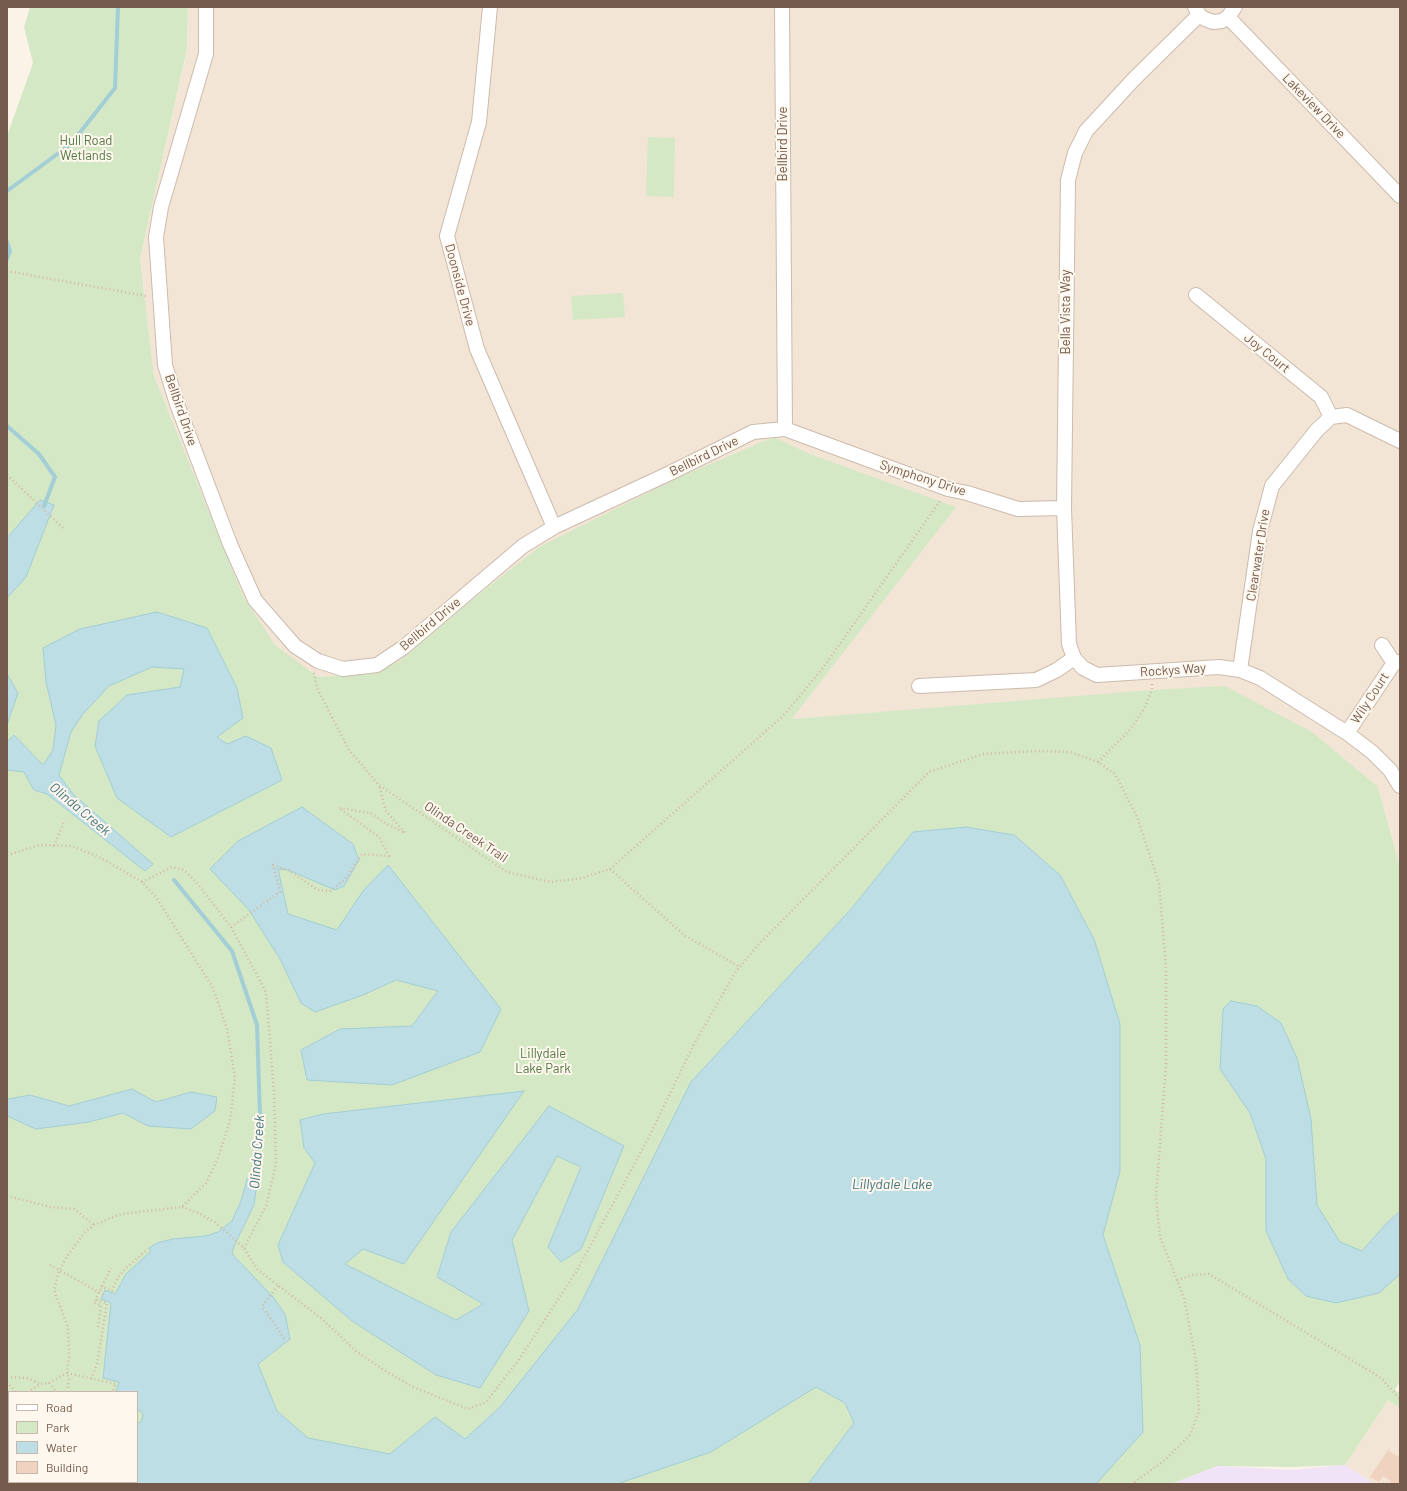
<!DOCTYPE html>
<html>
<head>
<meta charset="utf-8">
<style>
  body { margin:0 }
  #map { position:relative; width:1407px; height:1491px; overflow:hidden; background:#fbf3e7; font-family:Barlow,sans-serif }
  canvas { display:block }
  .frame { position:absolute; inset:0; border:8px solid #735a4c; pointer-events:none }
  .legend { position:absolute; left:8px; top:1391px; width:130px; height:92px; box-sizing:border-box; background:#fef7ed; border:1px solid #c6b8ad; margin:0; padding:5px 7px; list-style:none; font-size:12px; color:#735a4c }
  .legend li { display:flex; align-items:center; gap:8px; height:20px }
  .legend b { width:20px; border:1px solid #c6b8ad }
</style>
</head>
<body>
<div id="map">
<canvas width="1407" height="1491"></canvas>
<div class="frame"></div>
<ul class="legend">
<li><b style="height:5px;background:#fff"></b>Road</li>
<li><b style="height:11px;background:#d4e8c6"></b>Park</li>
<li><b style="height:11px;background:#bcdee4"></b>Water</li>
<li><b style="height:11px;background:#efd2c0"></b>Building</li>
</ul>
</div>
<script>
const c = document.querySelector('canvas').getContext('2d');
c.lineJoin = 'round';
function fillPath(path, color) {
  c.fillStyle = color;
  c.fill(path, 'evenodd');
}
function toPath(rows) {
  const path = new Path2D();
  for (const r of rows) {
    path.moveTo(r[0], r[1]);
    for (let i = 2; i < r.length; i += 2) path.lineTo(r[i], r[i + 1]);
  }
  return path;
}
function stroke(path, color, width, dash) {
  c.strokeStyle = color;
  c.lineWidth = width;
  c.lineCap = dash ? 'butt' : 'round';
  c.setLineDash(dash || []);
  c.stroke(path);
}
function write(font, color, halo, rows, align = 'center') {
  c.font = font + ' Barlow,sans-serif';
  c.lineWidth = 4;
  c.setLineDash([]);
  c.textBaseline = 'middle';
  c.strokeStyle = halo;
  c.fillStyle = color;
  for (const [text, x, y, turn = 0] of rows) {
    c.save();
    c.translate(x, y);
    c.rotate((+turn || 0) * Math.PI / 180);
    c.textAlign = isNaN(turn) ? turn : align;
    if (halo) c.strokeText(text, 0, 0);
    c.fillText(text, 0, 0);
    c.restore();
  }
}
const residential = toPath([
  [188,7,1400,7,1400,867,1378,787,881,712,792,719,849,644,810,454,774,437,539,547,473,599,401,660,376,673,318,677,274,645,243,596,154,376,140,259,187,50],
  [1388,1400,1400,1408,1400,1484,1375,1484,1345,1465]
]);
const education = toPath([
  [1345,1465,1375,1484,1171,1484,1217,1466,1290,1470]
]);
const green = toPath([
  [30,7,188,7,187,49,140,259,154,376,243,596,275,645,318,677,376,673,401,660,473,599,539,547,682,476,774,437,810,454,956,507,792,719,1152,690,1225,686,1312,732,1378,787,1400,867,1400,1381,1395,1390,1400,1393,1400,1408,1388,1400,1345,1465,1291,1467,1217,1466,1171,1484,7,1484,7,136,33,63,24,27],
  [9,1392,137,1392,137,1482,9,1482],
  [648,137,675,138,674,197,646,196],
  [623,293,625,317,573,320,571,296]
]);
const water = toPath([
  [40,500,54,505,26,577,7,598,7,538,40,500],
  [157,612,207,628,237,688,243,718,217,737,227,744,246,736,271,748,282,780,171,837,117,798,95,746,99,721,127,695,180,687,184,669,152,667,109,686,83,714,71,732,59,775,73,794,153,864,145,871,47,794,34,790,24,772,7,770,7,742,14,735,43,765,53,750,56,725,46,682,43,648,80,629,157,612],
  [7,674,18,693,7,725,7,674],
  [302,807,353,844,359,860,344,886,335,890,288,870,278,869,288,914,337,930,363,891,388,865,501,1009,480,1052,392,1085,307,1080,301,1050,340,1029,412,1026,438,991,396,980,363,995,315,1012,301,1003,280,959,249,910,210,869,238,841,302,807],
  [966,827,1014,835,1060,875,1094,939,1120,1024,1120,1171,1103,1235,1140,1345,1143,1432,1096,1484,808,1484,854,1423,845,1403,816,1387,711,1452,617,1484,43,1484,44,1482,137,1482,137,1423,141,1422,143,1415,140,1410,137,1412,137,1392,116,1392,119,1382,103,1378,111,1303,101,1299,105,1290,115,1294,126,1274,151,1251,149,1248,157,1243,173,1239,205,1236,218,1232,232,1221,241,1201,247,1179,258,1177,254,1205,234,1246,232,1254,273,1297,285,1314,290,1339,258,1364,277,1411,308,1438,390,1454,435,1417,465,1439,500,1407,578,1309,691,1082,852,908,913,832,966,827],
  [1231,1001,1257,1006,1281,1023,1297,1058,1311,1119,1317,1205,1340,1242,1362,1251,1385,1225,1400,1211,1400,1274,1379,1293,1336,1303,1306,1296,1288,1279,1266,1231,1266,1159,1250,1113,1220,1069,1223,1009,1231,1001],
  [132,1089,156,1102,191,1092,217,1097,215,1111,191,1129,148,1126,123,1113,89,1122,36,1129,7,1116,7,1097,9,1099,30,1095,69,1106,132,1089],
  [524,1091,404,1264,363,1249,345,1264,456,1320,483,1304,437,1277,451,1232,549,1106,624,1146,581,1249,561,1262,548,1247,581,1167,557,1156,512,1240,529,1311,480,1388,436,1375,352,1321,283,1262,278,1245,315,1163,304,1148,300,1120,323,1114,524,1091]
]);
const stream = toPath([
  [7,191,71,144,115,88,118,7],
  [7,242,10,251,7,259],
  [7,426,39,454,55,477,44,506],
  [174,880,232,951,257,1025,260,1116,255,1182]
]);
const building = toPath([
  [1388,1450,1400,1458,1400,1484,1389,1484,1391,1481,1383,1476,1379,1482,1370,1477]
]);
const path = toPath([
  [7,271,146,296],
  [7,475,63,528],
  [314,673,317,688,349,750,379,785,507,872,551,882,582,878,610,869,684,935,740,967],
  [1098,762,1129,731,1144,709,1152,690,1152,684],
  [54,846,64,822],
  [7,855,40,845,72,846,101,858,142,882,156,897,213,988,227,1029,235,1077,230,1121,218,1158,206,1183,182,1207,121,1214,94,1225,85,1232,67,1256,59,1271,54,1290,68,1327,69,1356,67,1373,49,1383,40,1384,28,1392],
  [610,869,783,716,823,668,940,501],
  [142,882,172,867,184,870,197,883,231,927,266,992,274,1093,276,1164,266,1206,244,1248],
  [231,927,280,892,273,865,288,870,318,890,330,891,345,879,362,854,389,856,379,837,339,808,371,813,385,823,405,833,386,811,379,785],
  [7,1196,51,1207,74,1209,94,1225],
  [182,1207,199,1213,216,1223,244,1248,257,1269,322,1319,356,1351,387,1372,413,1387,468,1409,486,1402,518,1361,576,1272,648,1139,693,1046,735,973,758,945,929,772,983,754,1035,751,1070,752,1098,762,1115,774,1137,817,1159,883,1166,968,1166,1064,1156,1197,1160,1237,1184,1298,1196,1361,1199,1411,1190,1435,1165,1460,1132,1484],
  [50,1265,106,1296],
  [1177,1280,1193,1275,1209,1274,1373,1373,1383,1380,1400,1399],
  [101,1286,112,1291,117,1279,126,1268,148,1249],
  [278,1286,262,1306,286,1341],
  [98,1327,101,1305,94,1303,111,1268],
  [67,1373,116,1384,112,1392],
  [7,1377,27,1378,40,1384],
  [91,1379,97,1364,107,1303,95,1299],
  [7,1382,16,1392],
  [49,1383,57,1392],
  [67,1392,69,1379,67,1374],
  [7,1427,9,1424]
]);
const street = toPath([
  [206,7,206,54,161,207,156,237,165,365,177,404,230,544,255,600,295,646,318,661,343,669,377,665,404,647,523,546,554,527,670,473,753,432,785,429,948,489,967,493,1018,509,1064,508],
  [490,7,479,122,447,236,477,349,554,527],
  [782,7,785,429],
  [1195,7,1199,15,1205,19,1213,22,1222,21,1228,17,1235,7],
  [1228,17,1400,196],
  [1196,295,1321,397,1331,417],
  [1382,645,1394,663,1400,662],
  [1074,658,1069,644,1064,508,1068,180,1075,153,1086,131,1134,79,1199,15],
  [1240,670,1260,531,1272,486,1317,430,1331,417,1347,415,1400,441],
  [919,686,1036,680,1057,670,1074,658,1083,668,1097,675,1219,667,1240,670,1260,678,1347,733,1372,752,1390,770,1400,786],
  [1347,733,1394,663]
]);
const streetNames = [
  ["Lakeview Drive",1314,106,46],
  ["Bellbird Drive",783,144,-90],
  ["Doonside Drive",460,285,75],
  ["Bella Vista Way",1066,312,-90],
  ["Joy Court",1267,353,39],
  ["Bellbird Drive",181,410,71],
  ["Bellbird Drive",704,456,-26],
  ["Symphony Drive",923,478,18],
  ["Clearwater Drive",1258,555,-81],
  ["Bellbird Drive",430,624,-40],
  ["Rockys Way",1173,670,-4],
  ["Wily Court",1370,698,-57],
  ["Olinda Creek Trail",466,832,34]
];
const parkNames = [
  ["Hull Road",86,141],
  ["Wetlands",86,156],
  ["Lillydale",543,1054],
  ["Lake Park",543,1069]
];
const waterNames = [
  ["Olinda Creek",80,809,40],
  ["Olinda Creek",257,1152,-86],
  ["Lillydale Lake",892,1184]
];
fillPath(residential, '#f2e5d5');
fillPath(education, '#f0e3f8');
fillPath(green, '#d4e8c6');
fillPath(water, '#bcdee4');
stroke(water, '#a3ced5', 1);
stroke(stream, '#a3ced5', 4);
fillPath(building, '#efd2c0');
stroke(street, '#ccbbad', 16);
stroke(path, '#d4b6a3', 2.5, [1, 3]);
stroke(street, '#fff', 14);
write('13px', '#735a4c', '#fef7ed', streetNames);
write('13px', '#547845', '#fef7ed', parkNames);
write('italic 14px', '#44757f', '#fef7ed', waterNames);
</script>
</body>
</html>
